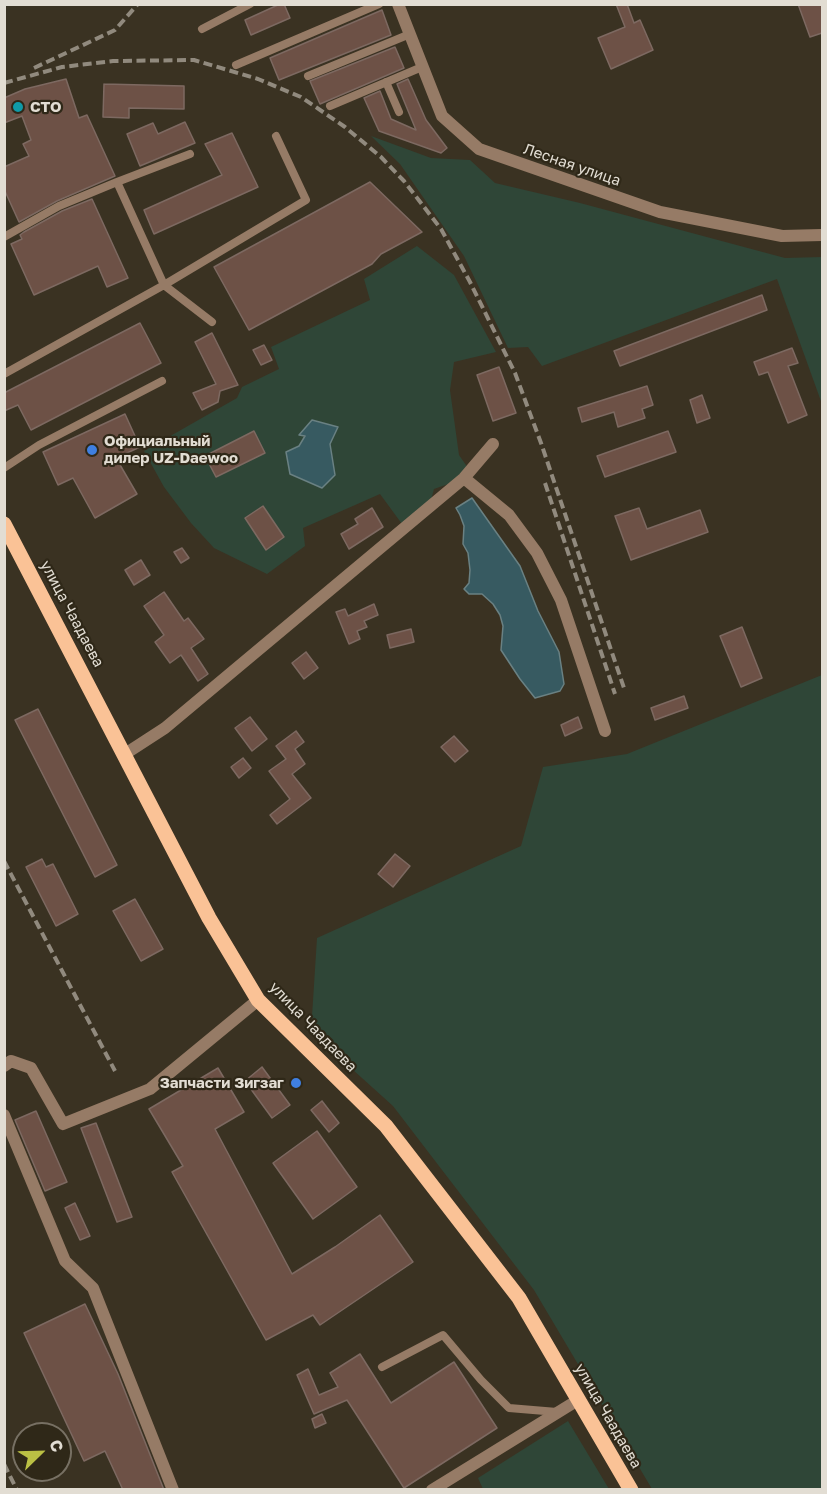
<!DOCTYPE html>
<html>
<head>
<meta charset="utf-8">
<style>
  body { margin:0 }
  #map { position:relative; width:827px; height:1494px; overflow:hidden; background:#3a3222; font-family:"Golos Text",sans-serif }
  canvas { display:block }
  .frame { position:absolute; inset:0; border:6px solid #e2ddd3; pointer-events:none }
  .north { position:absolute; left:12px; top:1422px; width:60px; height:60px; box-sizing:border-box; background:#2f2818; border:2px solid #777063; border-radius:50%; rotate:67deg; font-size:16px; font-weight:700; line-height:24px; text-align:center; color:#e2ddd3 }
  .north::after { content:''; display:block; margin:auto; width:21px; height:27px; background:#bbc044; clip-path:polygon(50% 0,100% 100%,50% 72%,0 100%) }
</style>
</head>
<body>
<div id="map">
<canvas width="827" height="1494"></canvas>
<div class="frame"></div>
<div class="north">С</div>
</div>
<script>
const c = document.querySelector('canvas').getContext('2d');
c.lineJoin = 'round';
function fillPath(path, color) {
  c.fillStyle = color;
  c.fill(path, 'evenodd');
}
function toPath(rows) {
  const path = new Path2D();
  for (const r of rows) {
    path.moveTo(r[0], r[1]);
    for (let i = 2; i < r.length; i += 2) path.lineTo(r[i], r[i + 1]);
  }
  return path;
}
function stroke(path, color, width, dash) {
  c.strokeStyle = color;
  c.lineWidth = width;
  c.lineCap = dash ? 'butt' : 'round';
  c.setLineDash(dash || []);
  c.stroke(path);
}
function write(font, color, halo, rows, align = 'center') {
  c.font = font + ' "Golos Text",sans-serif';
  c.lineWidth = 4.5;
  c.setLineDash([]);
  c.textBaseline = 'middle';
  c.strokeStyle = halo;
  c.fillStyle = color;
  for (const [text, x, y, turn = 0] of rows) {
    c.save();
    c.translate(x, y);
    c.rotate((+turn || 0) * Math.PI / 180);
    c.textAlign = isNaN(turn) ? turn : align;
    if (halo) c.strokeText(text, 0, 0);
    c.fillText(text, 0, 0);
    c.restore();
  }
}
const green = toPath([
  [371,136,431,158,470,160,495,183,580,203,785,258,822,257,822,404,777,279,542,366,528,347,508,348,464,256,400,164],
  [417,246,454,275,496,352,454,362,450,390,459,455,468,468,454,482,434,489,431,500,402,524,380,494,303,528,305,546,267,574,214,548,191,523,164,487,144,451,237,398,242,387,279,369,271,347,370,300,364,279],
  [338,427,330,444,335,475,322,488,290,474,286,452,299,446,305,436,300,435],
  [822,675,822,1489,652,1489,534,1290,393,1106,311,1032,317,938,521,846,543,767,627,754],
  [568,1421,609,1489,483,1489,478,1478]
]);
const water = toPath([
  [312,420,338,427,330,444,335,475,322,488,290,474,286,452,299,446,305,436,299,435,312,420],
  [472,498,520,566,538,611,559,652,564,684,560,691,535,698,520,679,501,650,503,626,500,615,493,604,482,594,469,594,464,589,469,583,470,570,468,553,463,544,464,526,460,515,456,508,472,498]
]);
const building = toPath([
  [280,4,284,4,290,18,251,35,245,20,280,4],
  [616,4,627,4,634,23,640,20,653,50,611,69,598,38,625,27,616,4],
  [798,4,822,4,822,33,810,37,798,4],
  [382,10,391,35,279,80,270,58,382,10],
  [395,47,404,68,320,104,310,81,395,47],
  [66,79,79,118,87,115,115,176,57,201,19,222,4,189,4,167,29,156,23,144,31,140,22,116,4,123,4,98,25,89,66,79],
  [408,79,426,120,447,148,441,153,379,131,364,98,380,91,391,119,416,130,397,84,408,79],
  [104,84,184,86,184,109,129,108,129,118,103,117,104,84],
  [185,122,195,143,140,166,127,134,153,123,158,134,185,122],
  [232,133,258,187,154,234,144,210,222,175,205,144,232,133],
  [370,182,422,232,381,254,372,264,249,330,214,267,370,182],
  [92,199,128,278,107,287,98,266,34,295,11,244,22,239,20,235,24,232,62,211,92,199],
  [762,295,767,310,620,366,614,351,762,295],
  [140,323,161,363,31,430,18,405,4,411,4,393,140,323],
  [212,333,238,385,220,391,218,402,202,410,193,393,216,384,195,342,212,333],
  [264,345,272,360,261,365,253,350,264,345],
  [792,348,798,363,788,366,807,415,788,423,768,372,759,375,754,362,792,348],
  [499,367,516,413,493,421,477,375,499,367],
  [647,386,653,405,642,409,645,418,618,427,614,412,582,422,578,408,647,386],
  [702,395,710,418,697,423,690,400,702,395],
  [125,414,140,447,116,458,137,494,95,518,73,478,58,485,43,452,125,414],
  [254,431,265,453,216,477,205,456,254,431],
  [668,431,676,452,605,477,597,456,668,431],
  [263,506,284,537,266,550,245,518,263,506],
  [372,508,383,527,349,549,341,534,358,524,355,519,372,508],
  [639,508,647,529,700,510,708,532,631,560,615,516,639,508],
  [182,548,189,558,181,563,174,552,182,548],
  [141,560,150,575,134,585,125,570,141,560],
  [164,592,184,621,188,618,204,639,191,648,208,674,198,681,181,655,170,663,155,642,164,635,144,606,164,592],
  [374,604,378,615,364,621,367,627,357,631,360,639,349,644,336,612,345,609,348,616,374,604],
  [742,627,762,678,741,687,720,636,742,627],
  [411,629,414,642,390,648,387,635,411,629],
  [306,652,318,668,304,679,292,663,306,652],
  [684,696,688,708,655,720,651,708,684,696],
  [38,709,117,865,95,877,15,720,38,709],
  [250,717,267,739,252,751,235,728,250,717],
  [578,717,582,728,565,736,561,725,578,717],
  [296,731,304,742,295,749,305,764,292,774,311,798,277,824,270,815,290,799,269,771,286,759,276,746,296,731],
  [454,736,468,751,455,762,441,747,454,736],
  [243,758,251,768,239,778,231,767,243,758],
  [395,854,410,866,393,887,378,874,395,854],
  [42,859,46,867,53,864,78,914,56,926,26,867,42,859],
  [135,899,163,949,141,961,113,911,135,899],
  [262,1067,290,1105,272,1118,245,1081,262,1067],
  [218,1068,244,1112,215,1129,292,1274,335,1247,380,1215,413,1262,320,1325,313,1315,266,1340,172,1172,183,1166,149,1109,218,1068],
  [322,1101,339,1123,329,1132,311,1110,322,1101],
  [36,1111,67,1182,45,1191,15,1120,36,1111],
  [96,1123,132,1217,117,1222,81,1128,96,1123],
  [317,1131,357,1187,313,1219,273,1163,317,1131],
  [75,1203,90,1236,80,1240,65,1208,75,1203],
  [85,1304,118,1374,164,1490,123,1490,105,1451,84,1461,24,1333,85,1304],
  [360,1354,391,1403,454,1362,497,1428,404,1488,347,1400,314,1414,297,1375,308,1369,319,1395,338,1387,330,1373,360,1354],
  [322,1414,326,1423,315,1428,312,1419,322,1414]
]);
const lane = toPath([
  [202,29,250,4],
  [236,65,379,4],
  [308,76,410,34],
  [386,82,399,112],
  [330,106,422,67],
  [117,182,190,154],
  [4,237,59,206,117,182,164,285,306,200,276,136],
  [4,374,164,285,212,322],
  [4,468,39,445,162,381],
  [382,1367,443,1335,481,1380,509,1408,557,1412]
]);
const street = toPath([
  [398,4,442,116,479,149,660,212,782,236,822,235],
  [464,478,509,515,537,553,561,600,605,731],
  [125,754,165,728,464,478,493,444],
  [4,1066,11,1061,31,1068,63,1124,150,1089,258,1000],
  [4,1115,65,1261,93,1288,173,1490],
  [432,1490,578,1400]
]);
const primary = toPath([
  [4,524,209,918,258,1000,386,1126,519,1298,631,1490]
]);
const rail = toPath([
  [34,68,115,30,138,4],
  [4,83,62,67,113,61,194,60,258,79,301,97,345,127,381,157,404,181,441,229,470,282,515,373,541,443,625,691],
  [545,483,615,694],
  [4,861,115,1071],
  [4,1464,17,1490]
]);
const markers = [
  [18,107,6,"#0f9aa8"],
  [92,450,6,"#3f7fe0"],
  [296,1083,6,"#3f7fe0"]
];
const poiNames = [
  ["СТО",30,107],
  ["Официальный",104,441],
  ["дилер UZ-Daewoo",104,458],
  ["Запчасти Зигзаг",284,1083,"right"]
];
const streetNames = [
  ["Лесная улица",572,165,19],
  ["улица Чаадаева",72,614,62],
  ["улица Чаадаева",313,1027,46],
  ["улица Чаадаева",608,1416,60]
];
fillPath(green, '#2f4637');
fillPath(water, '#375a61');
stroke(water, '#6a8183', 1.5);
fillPath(building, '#6d5146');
stroke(building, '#7d6961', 1.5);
stroke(lane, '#967b66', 8);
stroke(street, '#967b66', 12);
stroke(primary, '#fac296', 15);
stroke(rail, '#918a7e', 4, [9, 4.5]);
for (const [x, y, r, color] of markers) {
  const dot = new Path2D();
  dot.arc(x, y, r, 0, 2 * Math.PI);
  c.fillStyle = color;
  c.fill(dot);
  stroke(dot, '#2f2818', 2);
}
write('bold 15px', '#e2ddd3', '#2f2818', poiNames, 'left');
write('15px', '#e2ddd3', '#2f2818', streetNames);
</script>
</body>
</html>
